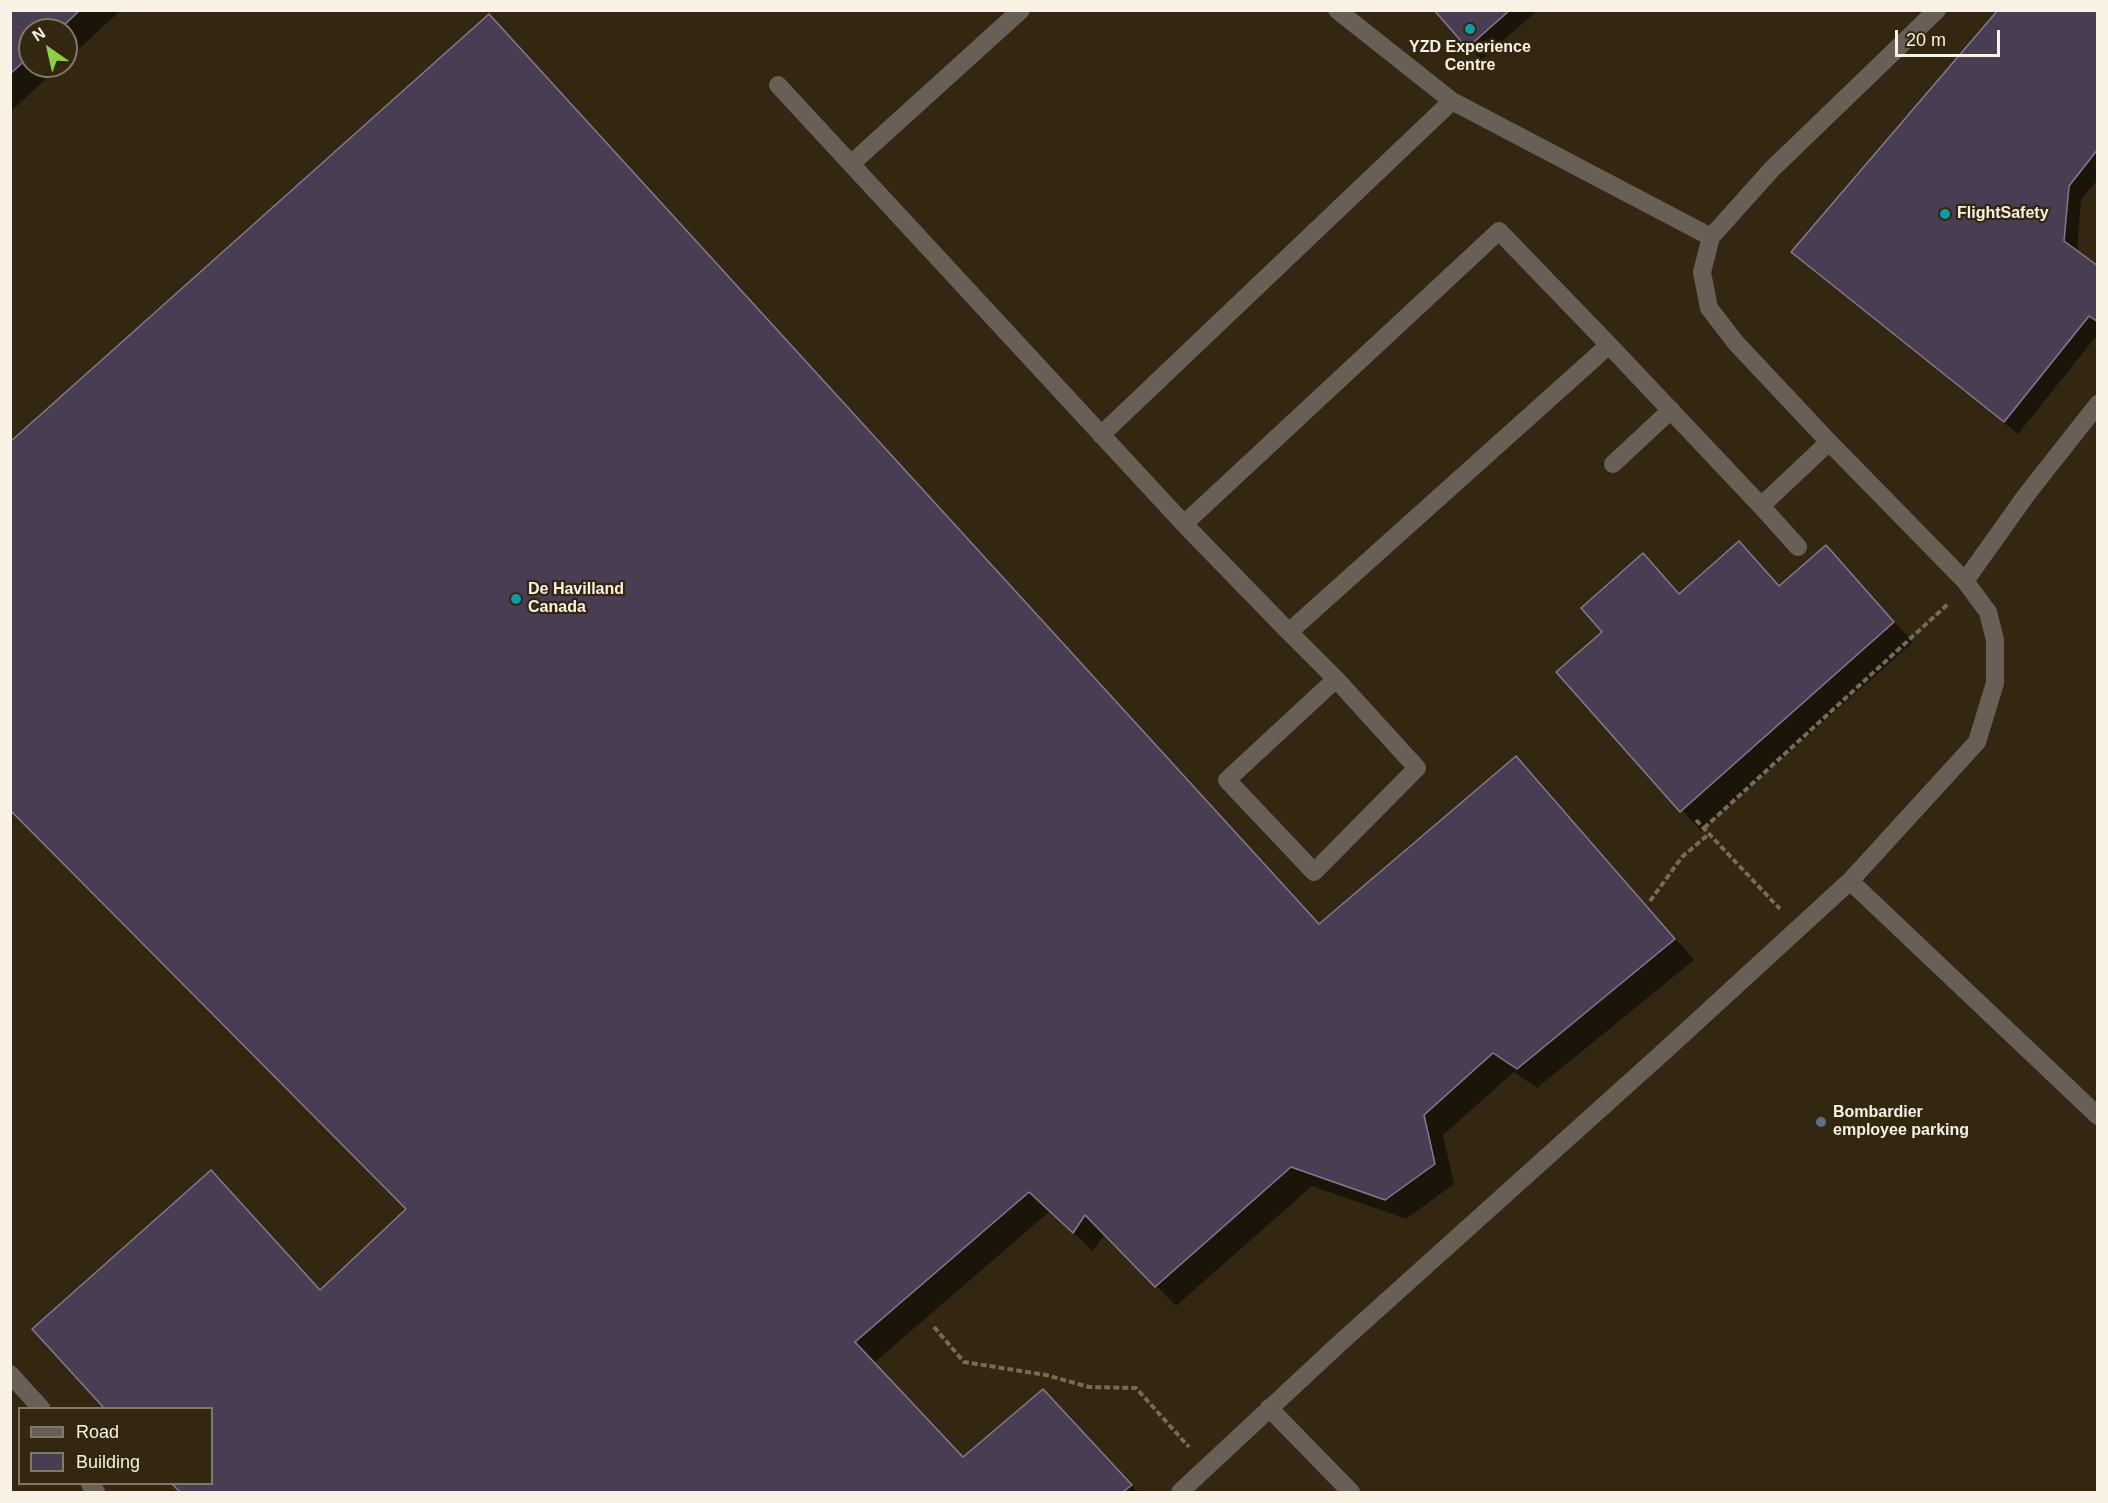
<!DOCTYPE html>
<html>
<head>
<meta charset="utf-8">
<style>
  body { margin:0 }
  #map { position:relative; width:2108px; height:1503px; overflow:hidden; background:#342711; font-family:Helvetica,sans-serif }
  canvas { display:block }
  .frame { position:absolute; inset:0; border:12px solid #f9f1e3; pointer-events:none }
  .legend { position:absolute; left:18px; top:1407px; width:195px; height:78px; box-sizing:border-box; background:#342711; border:2px solid #837865; margin:0; padding:8px 10px; list-style:none; font-size:18px; color:#f9f1e3 }
  .legend li { display:flex; align-items:center; gap:12px; height:30px }
  .legend b { width:30px; border:2px solid #837865 }
  .north { position:absolute; left:18px; top:18px; width:60px; height:60px; box-sizing:border-box; background:#342711; border:2px solid #837865; border-radius:50%; rotate:326deg; font-size:16px; font-weight:700; line-height:24px; text-align:center; color:#f9f1e3 }
  .north::after { content:''; display:block; margin:auto; width:21px; height:27px; background:#8dce45; clip-path:polygon(50% 0,100% 100%,50% 72%,0 100%) }
  .scale { position:absolute; left:1895px; top:30px; width:105px; height:27px; box-sizing:border-box; border:3px solid #f9f1e3; border-top:0; padding-left:8px; font-size:18px; line-height:21px; white-space:nowrap; color:#f9f1e3; -webkit-text-stroke:4px #342711; paint-order:stroke }
</style>
</head>
<body>
<div id="map">
<canvas width="2108" height="1503"></canvas>
<div class="frame"></div>
<ul class="legend">
<li><b style="height:8px;background:#695f57"></b>Road</li>
<li><b style="height:16px;background:#483d53"></b>Building</li>
</ul>
<div class="north">N</div>
<div class="scale">20 m</div>
</div>
<script>
const c = document.querySelector('canvas').getContext('2d');
c.lineJoin = 'round';
function fillPath(path, color) {
  c.fillStyle = color;
  c.fill(path, 'evenodd');
}
function toPath(rows) {
  const path = new Path2D();
  for (const r of rows) {
    path.moveTo(r[0], r[1]);
    for (let i = 2; i < r.length; i += 2) path.lineTo(r[i], r[i + 1]);
  }
  return path;
}
function stroke(path, color, width, dash) {
  c.strokeStyle = color;
  c.lineWidth = width;
  c.lineCap = dash ? 'butt' : 'round';
  c.setLineDash(dash || []);
  c.stroke(path);
}
function write(font, color, halo, rows, align = 'center') {
  c.font = font + ' Helvetica,sans-serif';
  c.lineWidth = 4.5;
  c.setLineDash([]);
  c.textBaseline = 'middle';
  c.strokeStyle = halo;
  c.fillStyle = color;
  for (const [text, x, y, turn = 0] of rows) {
    c.save();
    c.translate(x, y);
    c.rotate((+turn || 0) * Math.PI / 180);
    c.textAlign = isNaN(turn) ? turn : align;
    if (halo) c.strokeText(text, 0, 0);
    c.fillText(text, 0, 0);
    c.restore();
  }
}
const shadow = toPath([
  [10,10,121,10,66,61,66,30,30,30,30,66,60,66,10,112],
  [1436,10,1538,10,1481,60],
  [2098,10,2098,179,2081,200,2077,252,2098,268,2098,334,2018,434,1806,265,1793,252],
  [1643,555,1681,595,1780,587,1845,567,1913,642,1701,831,1558,672,1604,632],
  [1516,758,1536,777,1694,960,1537,1088,1514,1072,1443,1135,1454,1184,1406,1219,1312,1186,1176,1306,1105,1234,1093,1251,1050,1211,874,1363,964,1458,1062,1410,1138,1492,182,1492,174,1484,212,1484,212,1408,106,1408,34,1329,321,1291,1320,925]
]);
const building = toPath([
  [10,10,80,10,59,30,30,30,30,56,10,74,10,10],
  [1434,10,1510,10,1467,48,1434,10],
  [1998,10,2098,10,2098,149,2069,186,2064,241,2098,266,2098,322,2089,316,2004,422,1791,252,1998,10],
  [489,14,1319,924,1516,756,1675,939,1517,1069,1493,1053,1424,1115,1435,1164,1385,1200,1291,1167,1155,1287,1085,1215,1073,1233,1029,1192,855,1342,963,1457,1043,1389,1132,1485,1123,1492,180,1492,172,1484,212,1484,212,1408,104,1408,32,1329,211,1170,320,1290,406,1209,10,810,10,442,489,14],
  [1739,541,1779,586,1826,545,1894,622,1680,812,1556,672,1602,632,1581,608,1643,553,1679,594,1739,541]
]);
const path = toPath([
  [1696,820,1780,909],
  [1704,828,1948,604],
  [1650,901,1682,857,1709,834],
  [934,1327,964,1362,1046,1375,1089,1387,1136,1388,1189,1447]
]);
const minor = toPath([
  [778,85,1184,524,1289,632],
  [1452,101,1711,237],
  [851,164,1021,10],
  [1101,435,1452,101,1337,10],
  [1613,464,1671,410],
  [1761,506,1798,547],
  [1184,524,1499,231,1609,345],
  [1965,581,2027,494,2098,404],
  [1336,679,1417,768,1314,872,1227,780,1336,679,1289,632,1609,345,1761,506,1829,442],
  [1850,881,2098,1116],
  [10,1374,41,1408],
  [1269,1408,1351,1492],
  [90,1484,96,1492],
  [1180,1492,1340,1343,1669,1047,1850,881,1977,742,1995,683,1995,640,1988,612,1965,581,1829,442,1736,343,1709,308,1702,272,1711,237,1772,169,1937,10]
]);
const markers = [
  [1470,29,6,"#0f9aa8"],
  [1945,214,6,"#0f9aa8"],
  [516,599,6,"#0f9aa8"],
  [1821,1122,6,"#5c6f8a"]
];
const poiNames = [
  ["YZD Experience",1470,48,"center"],
  ["Centre",1470,66,"center"],
  ["FlightSafety",1957,214],
  ["De Havilland",528,590],
  ["Canada",528,608],
  ["Bombardier",1833,1113],
  ["employee parking",1833,1131]
];
fillPath(shadow, '#0007');
fillPath(building, '#483d53');
stroke(building, '#867a92', 1.5);
stroke(path, '#766b57', 4, [6, 3]);
stroke(minor, '#695f57', 18);
for (const [x, y, r, color] of markers) {
  const dot = new Path2D();
  dot.arc(x, y, r, 0, 2 * Math.PI);
  c.fillStyle = color;
  c.fill(dot);
  stroke(dot, '#342711', 2);
}
write('bold 16px', '#f9f1e3', '#342711', poiNames, 'left');
</script>
</body>
</html>
